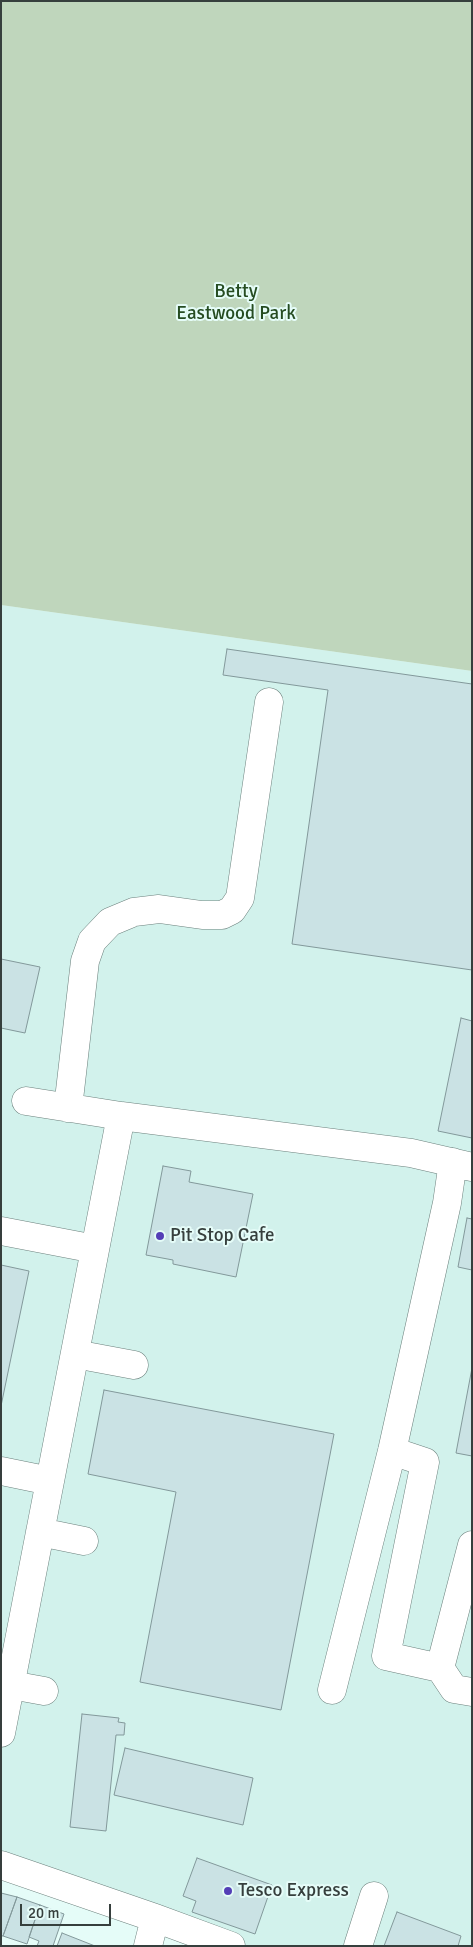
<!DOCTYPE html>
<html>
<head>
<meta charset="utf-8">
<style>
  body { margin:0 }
  #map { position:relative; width:473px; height:1947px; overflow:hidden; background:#e5fcf8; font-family:Signika,sans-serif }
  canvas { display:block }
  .frame { position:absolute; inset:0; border:2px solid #363f3d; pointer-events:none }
  .scale { position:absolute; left:20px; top:1904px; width:91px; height:22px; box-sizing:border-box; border:2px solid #363f3d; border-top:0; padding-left:6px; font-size:15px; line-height:18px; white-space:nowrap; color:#363f3d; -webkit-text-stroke:4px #e5fcf8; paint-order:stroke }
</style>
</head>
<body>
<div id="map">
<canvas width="473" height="1947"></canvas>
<div class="frame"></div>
<div class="scale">20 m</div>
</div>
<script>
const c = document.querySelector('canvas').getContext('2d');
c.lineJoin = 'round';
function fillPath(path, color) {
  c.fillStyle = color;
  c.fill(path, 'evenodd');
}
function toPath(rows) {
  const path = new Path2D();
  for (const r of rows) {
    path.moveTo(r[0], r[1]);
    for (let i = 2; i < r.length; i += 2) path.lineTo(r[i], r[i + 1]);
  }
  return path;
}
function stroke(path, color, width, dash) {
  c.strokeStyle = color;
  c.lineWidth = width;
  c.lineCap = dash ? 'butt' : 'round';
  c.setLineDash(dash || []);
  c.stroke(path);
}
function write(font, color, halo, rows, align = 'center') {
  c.font = font + ' Signika,sans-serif';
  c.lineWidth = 4;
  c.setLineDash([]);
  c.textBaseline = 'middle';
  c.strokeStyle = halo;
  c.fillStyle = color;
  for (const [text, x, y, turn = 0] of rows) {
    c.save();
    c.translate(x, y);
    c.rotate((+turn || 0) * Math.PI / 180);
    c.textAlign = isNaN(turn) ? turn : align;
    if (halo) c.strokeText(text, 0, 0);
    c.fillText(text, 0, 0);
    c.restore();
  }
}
const built = toPath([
  [1,605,472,671,472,1946,231,1946,1,1865]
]);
const green = toPath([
  [1,1,472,1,472,671,1,605]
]);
const building = toPath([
  [227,649,472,684,472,970,292,944,328,690,223,675,227,649],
  [1,959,40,967,25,1033,1,1028,1,959],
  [461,1018,472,1021,472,1138,438,1131,461,1018],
  [163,1166,191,1171,189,1182,253,1194,236,1277,173,1264,173,1260,146,1255,163,1166],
  [467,1218,472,1219,472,1270,458,1267,467,1218],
  [1,1265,29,1271,1,1406,1,1265],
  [472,1368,472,1456,456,1453,472,1368],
  [104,1390,334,1434,281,1710,140,1682,176,1492,88,1474,104,1390],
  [82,1714,119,1718,118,1722,125,1723,124,1735,116,1735,106,1831,70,1827,82,1714],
  [125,1748,253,1778,243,1825,114,1795,125,1748],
  [197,1858,272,1885,255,1934,192,1912,196,1901,183,1896,197,1858],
  [1,1893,17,1897,3,1936,1,1936,1,1893],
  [17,1897,40,1905,27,1944,3,1936,17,1897],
  [40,1905,64,1914,53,1946,37,1946,39,1941,29,1937,40,1905],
  [397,1912,461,1936,458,1946,384,1946,397,1912],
  [62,1933,95,1946,57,1946,62,1933]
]);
const minor = toPath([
  [26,1101,121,1116,411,1153,472,1167],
  [68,1108,85,961,92,941,110,922,134,912,159,909,202,915,222,915,232,910,240,898,269,702],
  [1,1231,95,1249],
  [75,1354,134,1365],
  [392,1451,425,1462,386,1656,440,1668,472,1545],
  [1,1471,50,1481],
  [40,1532,84,1541],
  [440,1668,454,1689,472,1692],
  [11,1685,44,1691],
  [332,1690,392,1451,447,1203,453,1162],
  [1,1733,121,1116],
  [1,1865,155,1918,231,1946],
  [148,1946,155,1918],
  [358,1946,374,1896]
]);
const markers = [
  [160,1236,5,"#543eb6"],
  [228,1891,5,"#543eb6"]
];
const parkNames = [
  ["Betty",236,292],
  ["Eastwood Park",236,314]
];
const poiNames = [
  ["Pit Stop Cafe",170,1236],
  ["Tesco Express",238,1891]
];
fillPath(built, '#d2f2ec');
fillPath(green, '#bfd6bc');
fillPath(building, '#cae2e4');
stroke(building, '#83999b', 1);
stroke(minor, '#6c817d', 29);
stroke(minor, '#fff', 28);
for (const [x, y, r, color] of markers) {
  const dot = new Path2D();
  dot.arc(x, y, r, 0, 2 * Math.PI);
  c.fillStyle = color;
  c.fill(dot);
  stroke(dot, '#e5fcf8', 2);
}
write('19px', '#254c21', '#e5fcf8', parkNames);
write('19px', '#363f3d', '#e5fcf8', poiNames, 'left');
</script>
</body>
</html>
